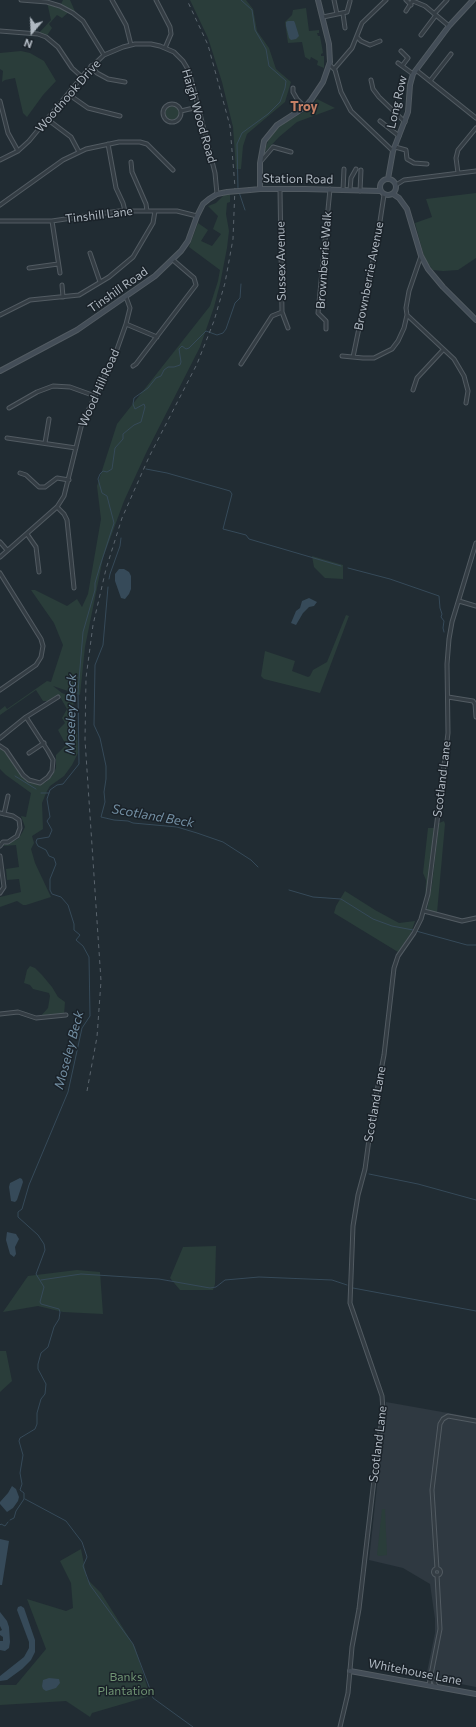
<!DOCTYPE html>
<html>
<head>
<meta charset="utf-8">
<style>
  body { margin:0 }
  #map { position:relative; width:476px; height:1727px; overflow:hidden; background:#212c33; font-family:Commissioner,sans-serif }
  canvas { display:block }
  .north { position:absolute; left:12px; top:12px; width:40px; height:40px; -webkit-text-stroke:3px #1a2229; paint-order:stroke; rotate:199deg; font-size:11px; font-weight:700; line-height:16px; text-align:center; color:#afb8c1 }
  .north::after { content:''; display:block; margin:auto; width:14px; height:18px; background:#afb8c1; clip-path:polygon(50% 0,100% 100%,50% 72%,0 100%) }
</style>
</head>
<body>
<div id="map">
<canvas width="476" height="1727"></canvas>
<div class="north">N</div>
</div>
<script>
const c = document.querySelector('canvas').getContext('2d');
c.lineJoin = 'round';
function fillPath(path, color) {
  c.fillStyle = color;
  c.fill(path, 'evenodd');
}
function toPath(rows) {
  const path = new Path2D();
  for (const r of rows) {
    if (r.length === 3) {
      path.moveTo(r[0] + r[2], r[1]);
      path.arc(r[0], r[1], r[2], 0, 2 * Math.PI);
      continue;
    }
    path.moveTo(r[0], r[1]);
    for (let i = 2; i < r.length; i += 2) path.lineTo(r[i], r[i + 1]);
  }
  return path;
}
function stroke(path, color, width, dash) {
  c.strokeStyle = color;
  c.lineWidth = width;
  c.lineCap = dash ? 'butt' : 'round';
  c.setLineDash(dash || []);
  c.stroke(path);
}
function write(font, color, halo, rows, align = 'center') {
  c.font = font + ' Commissioner,sans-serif';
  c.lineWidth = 3;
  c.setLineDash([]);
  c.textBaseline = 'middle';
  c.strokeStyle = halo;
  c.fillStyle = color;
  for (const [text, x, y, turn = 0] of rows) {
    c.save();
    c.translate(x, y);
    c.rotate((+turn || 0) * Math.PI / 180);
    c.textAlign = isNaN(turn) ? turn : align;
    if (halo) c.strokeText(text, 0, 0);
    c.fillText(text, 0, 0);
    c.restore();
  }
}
const airport = toPath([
  [386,1402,476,1418,476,1687,426,1677,435,1633,435,1619,430,1584,403,1568,369,1560]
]);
const green = toPath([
  [63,0,70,0,77,16,70,11,62,18,57,15,49,24,52,28,46,37,38,34,51,20,47,2,60,6],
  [190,0,246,0,253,9,257,31,269,48,276,69,291,82,285,102,247,134,243,146,241,169,236,169,233,127,222,82,208,38],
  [306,8,309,31,319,30,319,33,317,33,318,36,320,36,323,53,321,54,321,56,324,56,324,68,317,65,318,61,311,57,310,60,305,57,302,42,288,43,285,22,292,15,293,10],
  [21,51,30,53,44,61,56,81,43,95,27,117,23,113,15,78,5,80,2,82,3,71,0,69,0,53],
  [317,99,335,108,297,122,279,137,263,154,271,134,279,126,309,109],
  [172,113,7],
  [476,193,476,258,458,270,443,271,433,270,425,260,415,223,432,217,426,199],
  [230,194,230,202,227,203,226,214,229,231,227,248,220,284,214,307,200,347,147,451,124,501,103,558,85,647,80,695,53,686,62,693,70,696,73,695,74,721,77,733,78,753,72,765,64,776,50,786,47,791,42,803,43,829,32,836,34,843,31,849,35,863,51,897,26,905,23,905,17,901,0,907,0,897,21,892,19,879,7,880,6,869,19,867,16,845,3,846,5,844,18,839,22,833,25,827,21,816,26,817,31,793,6,775,0,769,0,748,4,751,26,780,32,783,39,784,46,782,52,776,56,768,56,755,66,745,58,730,65,723,62,718,67,709,59,695,48,701,43,701,36,690,0,715,0,710,5,706,7,709,47,681,51,682,63,645,54,623,31,590,35,590,67,606,77,599,82,607,88,594,101,519,97,486,117,424,210,306,218,281,220,270,189,247,198,223,208,230,201,241,212,246,221,234,213,229,218,216,208,206,216,203,224,195],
  [312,556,343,565,343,579,325,578,314,567],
  [346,615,349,616,320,693,264,679,261,676,265,651,295,661,292,671,308,677,310,676,313,670,327,662],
  [444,821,445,824,437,913,427,910,432,885,439,823],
  [428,828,434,828,429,882,425,904,426,880,423,873],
  [345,891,375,910,399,923,415,921,411,933,398,952,334,913,336,906],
  [30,966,35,968,42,975,52,987,58,997,65,1002,64,1015,39,1018,48,1008,50,996,49,993,33,989,30,985,24,983,27,970],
  [216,1246,215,1284,213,1290,180,1290,170,1278,183,1247],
  [77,1270,100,1272,103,1314,63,1312,38,1306,3,1312,28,1276],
  [0,1351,6,1351,12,1381,0,1392],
  [382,1509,385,1509,387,1555,379,1556,377,1555],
  [81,1549,87,1579,101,1593,135,1647,150,1696,92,1713,90,1717,66,1701,0,1705,0,1685,16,1685,46,1649,27,1599,66,1611,73,1608,71,1583,60,1561]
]);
const water = toPath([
  [288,21,294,21,295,23,299,36,296,39,291,40,289,38,286,26,286,22],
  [119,569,124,569,129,572,131,576,131,589,129,594,125,599,121,598,115,581,115,574],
  [309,598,317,602,314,606,309,607,303,613,296,625,291,623,296,611,300,608,302,601],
  [20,1178,22,1179,23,1182,17,1200,15,1202,11,1201,9,1187,10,1183],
  [7,1232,16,1234,19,1239,15,1247,16,1254,14,1257,10,1254,6,1240],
  [12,1486,16,1489,19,1497,18,1501,13,1508,7,1512,0,1504,0,1502,8,1493],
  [0,1539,9,1541,2,1585,0,1585],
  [21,1606,24,1608,35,1640,35,1652,31,1660,22,1669,7,1680,0,1681,0,1676,24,1657,29,1648,29,1642,17,1610,18,1607],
  [0,1612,7,1621,9,1627,10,1642,9,1648,5,1651,0,1650,0,1641,3,1641,3,1637,0,1635,0,1631,2,1630,0,1626],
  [49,1678,59,1679,60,1683,56,1688,46,1691,43,1689,42,1686,43,1680]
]);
const stream = toPath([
  [238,188,237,144,242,133,268,114,280,102,285,88,286,81,269,66,266,49,255,30,252,10,241,0],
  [239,192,245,210],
  [146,469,167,473,230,491,232,494,223,529,246,535,249,539,341,566],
  [348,568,390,579,439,596,440,608,442,614,441,617,444,621,443,628,444,632],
  [109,579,110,574,120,546,121,538],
  [108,587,103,645,95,665,94,725,100,738,106,766,106,779,104,792,105,802,101,817,114,820,128,821,133,823,177,827,197,833,223,842,251,860,258,867],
  [15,776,36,789],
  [41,793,49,793],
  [289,890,313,897,341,899,373,919,392,926,413,930],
  [416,931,467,945,476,945],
  [369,1174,418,1184,476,1200],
  [41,1280,81,1274,159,1279,210,1288,216,1287,225,1280,259,1277,332,1280,347,1285],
  [353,1288,476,1311],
  [25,1499,66,1521,82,1542,87,1557,83,1566,90,1585,133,1644,150,1689],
  [10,1520,14,1518,16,1511,24,1499,24,1493,20,1490,22,1484,20,1473,23,1455,19,1441,20,1438,35,1429,37,1424,37,1413,41,1399,45,1394,46,1384,38,1369,38,1364,41,1353,48,1347,54,1327,59,1319,60,1312,59,1309,41,1304,40,1302,44,1287,36,1274,45,1250,44,1244,38,1235,18,1217,18,1212,22,1209,29,1185,68,1092,82,1028,90,1016,89,957,83,946,76,940,80,935,74,930,74,924,68,905,61,897,52,894,50,890,50,879,56,864,54,858,49,856,46,850,38,846,36,842,37,839,49,837,52,830,47,821,50,817,47,799,50,790,57,785,63,784,79,764,78,692,83,632,95,590,95,583,100,566,114,523,107,496,102,493,98,479,100,474,103,471,107,472,112,469,115,448,123,439,123,434,134,425,141,422,145,407,144,404,135,409,133,404,134,398,148,388,156,378,161,376,164,370,168,367,174,367,180,365,181,362,179,349,182,346,186,349,189,348,206,331,217,335,223,333,226,329,235,303,240,298,241,284],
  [0,1525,1,1524,5,1526,8,1522],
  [151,1692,153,1698,193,1727]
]);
const street = toPath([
  [21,0,47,2,60,6,73,13,83,21,104,55],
  [112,0,126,25,131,45],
  [156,0,170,27,171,34,165,48],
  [334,0,337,14],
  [406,0,411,5],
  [413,1,425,6,449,26],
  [406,11,413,0],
  [343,14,345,28],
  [434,14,447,0],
  [323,17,347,12,350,1],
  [0,31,38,34,46,37,58,47,72,68,82,77],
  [421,35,436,15],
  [357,37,361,41,370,45,380,41],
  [401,51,408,58,402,66],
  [398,63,413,74],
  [330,65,335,70,341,92,351,111,393,151],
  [91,66,97,73,108,79,125,82],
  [334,69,352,48,362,23,386,0],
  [416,70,476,118],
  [371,80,373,89,379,97,405,122],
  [430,81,451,54],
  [293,88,293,92,297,99,305,107],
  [68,94,88,108,120,116],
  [0,101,8,133,18,151],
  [172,113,9],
  [181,111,198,107],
  [47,119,71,137,79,152],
  [380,121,399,136],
  [108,144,116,188,123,203,125,211],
  [395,147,406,150,407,159,414,163,427,164],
  [0,160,18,151,29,141,85,73,104,55,123,47,135,44,151,44,160,46,174,52,183,61,189,71,215,173,217,194],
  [262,160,273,147,291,152],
  [131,162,132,172,146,204,147,211],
  [458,173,456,158,458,150,476,128],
  [396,185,404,180,476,171],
  [343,190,344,169],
  [350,190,351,178,356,169],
  [360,191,361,170],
  [0,205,63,160,86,149,119,142,140,142,147,144,173,170],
  [0,221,52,221,119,211,177,211,197,216],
  [52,221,60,273],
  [90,253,100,282],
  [29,268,58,264],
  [62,285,63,297],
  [282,312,288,328],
  [0,315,30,300,79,295,109,277,133,257,153,223,155,211],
  [407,315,454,359,464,376,468,391,466,403],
  [126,324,157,337],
  [326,329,326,321,318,313,330,189],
  [342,356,363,358,374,358,392,349,398,341,404,328,407,315,406,308,409,291,421,256],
  [353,357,377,241,384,195],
  [241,364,272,316,282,312,280,190],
  [133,366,136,364,196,285,194,278,173,260],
  [413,390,417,378,443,350],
  [9,408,37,392,53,386,70,387,95,396],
  [7,438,76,448],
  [45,443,49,419],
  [20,473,26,475,39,487,45,487,57,478,69,480],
  [57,507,64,514,67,520,74,588],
  [27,534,36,547,39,572],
  [0,542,7,550],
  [0,557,57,507,64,496,82,423,115,355,126,324,130,308,126,297],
  [0,573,41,639,43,646,41,657,36,665,0,690],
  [459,601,476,606],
  [448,697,473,701,475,704,476,717],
  [0,738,26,717,58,697],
  [0,746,6,750,23,775,29,780,40,783,48,777,52,771,53,760,48,751,26,717],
  [29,753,44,743],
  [0,813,13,816,19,820,20,828,17,836,8,842,3,842,0,846],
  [4,814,8,796],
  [0,856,4,887,0,893],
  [424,911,462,921,476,918],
  [0,1014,18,1012,36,1018,66,1015],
  [437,1572,3.5],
  [437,1569,432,1490,440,1424,443,1419,448,1416,476,1421],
  [432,1677,436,1686],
  [429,1685,440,1629,437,1575],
  [340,1727,348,1693,352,1647,359,1609,375,1471,383,1410,382,1396,350,1303,353,1226,358,1195,365,1169,372,1117,384,1055,394,968,398,956,414,933,421,919,428,894,448,733,447,664,449,639,452,622,476,543]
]);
const secondary = toPath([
  [388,187,8],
  [388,179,393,151,408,112,410,85,413,74,449,26,473,0],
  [260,189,260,163,264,141,277,125,305,107,311,100,323,82,330,62,329,44,318,0],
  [250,190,260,189,305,189,380,191],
  [393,194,399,198,407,209,421,256,428,269,443,287,476,320],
  [0,371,77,330,155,276,181,251,188,241,197,216,203,204,209,199,217,194,227,192],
  [350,1671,476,1694]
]);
const rail = toPath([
  [87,1091,97,1037,101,981,85,740,86,678,93,625,106,569,122,518,149,457,197,364,214,321,225,283,233,239,235,187,230,126,208,45,187,0]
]);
const secondaryBridge = toPath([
  [227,192,250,190]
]);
const streetNames = [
  ["Woodnook Drive",68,96,-49],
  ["Long Row",397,102,-77],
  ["Haigh Wood Road",199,116,74],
  ["Station Road",298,179,1],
  ["Tinshill Lane",99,215,-7],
  ["Brownberrie Walk",324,260,-86],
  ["Sussex Avenue",281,261,-91],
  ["Brownberrie Avenue",369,276,-79],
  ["Tinshill Road",118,290,-35],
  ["Wood Hill Road",99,388,-66],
  ["Scotland Lane",442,779,-83],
  ["Scotland Lane",375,1104,-80],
  ["Scotland Lane",378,1444,-83],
  ["Whitehouse Lane",415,1672,11]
];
const parkNames = [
  ["Banks",126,1677],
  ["Plantation",126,1691]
];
const neighbourhoodNames = [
  ["Troy",304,107]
];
const waterNames = [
  ["Moseley Beck",71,714,-89],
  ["Scotland Beck",153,816,10],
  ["Moseley Beck",69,1050,-75]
];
fillPath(airport, '#2f3941');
fillPath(green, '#2a3d3a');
fillPath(water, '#364a59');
stroke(stream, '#364a59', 1);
stroke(street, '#525b62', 5);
stroke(secondary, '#525b62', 6);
stroke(street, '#343d44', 3);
stroke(secondary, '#434d57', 4);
stroke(rail, '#5b656e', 1, [4, 4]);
stroke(secondaryBridge, '#525b62', 6, []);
stroke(secondaryBridge, '#434d57', 4);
write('12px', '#afb8c1', '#1a2229', streetNames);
write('12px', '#709473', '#1a2229', parkNames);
write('bold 13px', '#c68065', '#1a2229', neighbourhoodNames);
write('italic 13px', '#728ea2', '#1a2229', waterNames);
</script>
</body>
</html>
